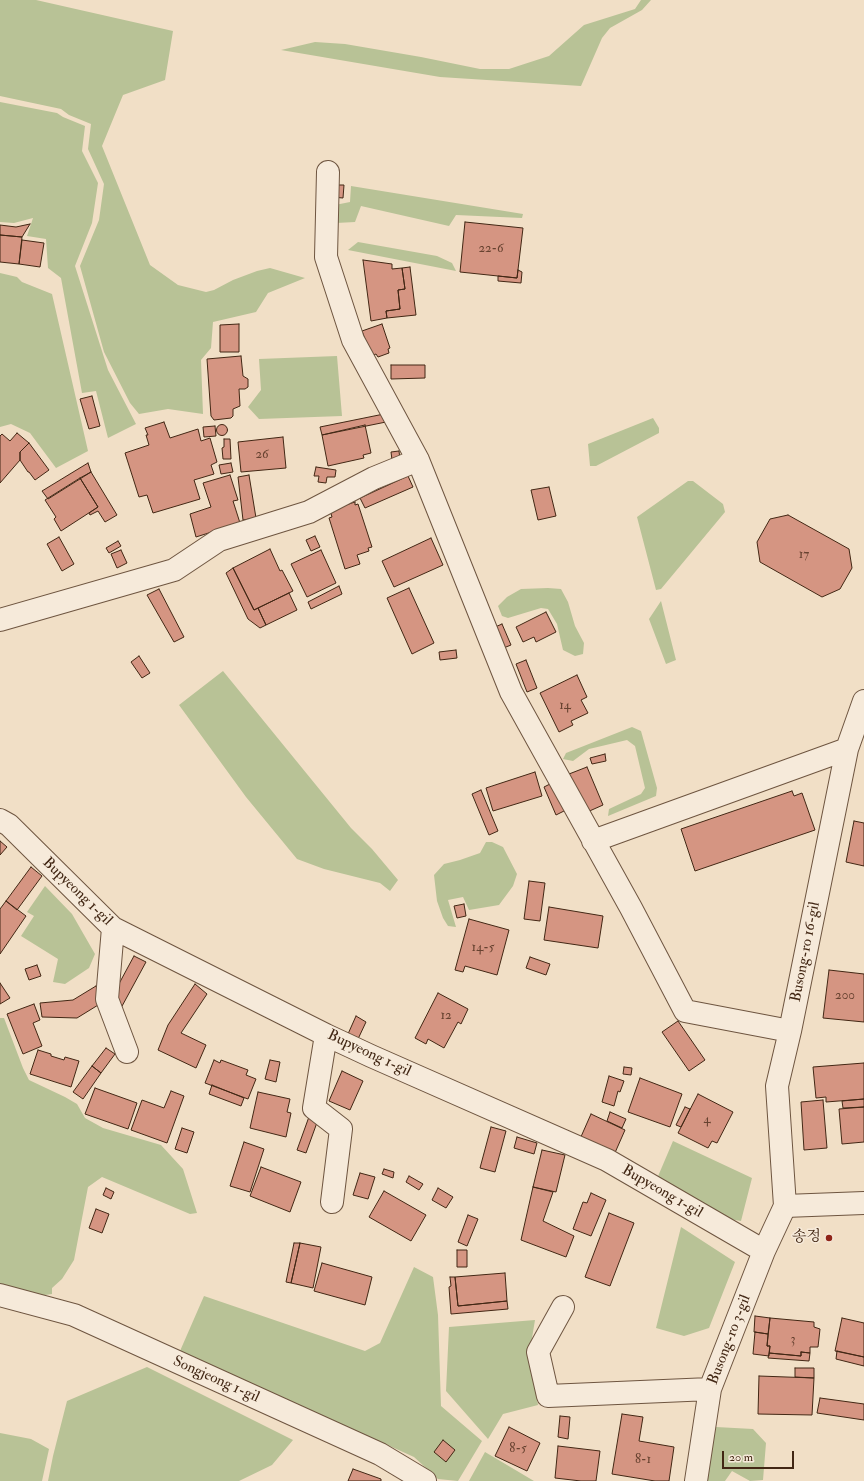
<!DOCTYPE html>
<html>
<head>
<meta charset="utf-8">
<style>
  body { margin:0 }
  #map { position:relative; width:864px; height:1481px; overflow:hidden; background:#f1dfc6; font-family:"IM FELL Double Pica",serif }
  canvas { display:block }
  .scale { position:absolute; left:722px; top:1451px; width:72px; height:18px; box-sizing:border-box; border:2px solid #422714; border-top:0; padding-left:5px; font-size:12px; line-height:14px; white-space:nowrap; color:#422714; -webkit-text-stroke:3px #f6eada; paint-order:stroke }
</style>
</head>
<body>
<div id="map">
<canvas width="864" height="1481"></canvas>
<div class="scale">20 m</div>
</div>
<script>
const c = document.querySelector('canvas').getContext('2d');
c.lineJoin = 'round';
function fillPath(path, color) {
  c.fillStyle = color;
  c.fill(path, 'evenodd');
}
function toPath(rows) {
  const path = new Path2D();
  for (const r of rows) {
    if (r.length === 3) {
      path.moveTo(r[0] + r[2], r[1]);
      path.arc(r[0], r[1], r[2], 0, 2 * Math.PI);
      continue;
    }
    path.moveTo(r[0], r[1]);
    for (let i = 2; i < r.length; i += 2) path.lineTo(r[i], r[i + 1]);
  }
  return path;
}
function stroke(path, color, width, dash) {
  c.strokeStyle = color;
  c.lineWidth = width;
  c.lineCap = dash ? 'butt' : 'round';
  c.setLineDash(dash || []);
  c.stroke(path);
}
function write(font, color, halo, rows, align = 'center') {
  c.font = font + ' "IM FELL Double Pica","Noto Serif KR",serif';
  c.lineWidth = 3;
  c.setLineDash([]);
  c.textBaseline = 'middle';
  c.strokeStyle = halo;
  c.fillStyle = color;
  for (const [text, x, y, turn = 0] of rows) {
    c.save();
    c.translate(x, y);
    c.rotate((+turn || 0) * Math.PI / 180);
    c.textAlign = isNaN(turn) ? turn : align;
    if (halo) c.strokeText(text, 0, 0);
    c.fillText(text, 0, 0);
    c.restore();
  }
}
const green = toPath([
  [0,0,36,0,173,31,165,80,123,95,102,146,150,265,178,285,206,292,214,290,233,280,257,271,270,268,305,278,268,293,256,312,213,322,211,348,201,360,203,414,168,409,139,414,130,403,104,352,80,266,99,220,104,184,88,149,91,124,69,115,61,109,0,96],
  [641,0,651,0,642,10,610,28,602,38,581,86,440,77,281,50,315,42,345,44,421,57,480,69,509,69,549,56,584,25,635,9],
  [0,102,57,113,63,117,85,126,82,151,98,183,92,223,75,266,108,370,136,424,108,438,96,391,82,393,61,278,48,268,46,239,27,236,33,218,14,223,0,222],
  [351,186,523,214,522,218,456,215,449,226,361,206,355,222,336,223,335,205,350,202],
  [358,242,437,256,452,263,456,271,348,250],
  [0,273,17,277,22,282,52,294,88,451,56,468,30,433,11,424,0,427],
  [337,356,342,416,259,419,248,407,261,390,259,359],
  [653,418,659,428,659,433,596,466,590,466,588,444],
  [688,481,693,481,723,504,725,512,661,589,656,590,637,517],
  [548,588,561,589,568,602,575,626,584,643,583,654,575,656,563,650,557,624,548,609,541,608,508,618,502,616,498,606,507,597,521,589],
  [661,601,676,660,666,664,649,619],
  [223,671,351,828,372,849,398,880,390,891,380,883,324,869,297,859,246,797,179,705],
  [632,727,641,731,657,788,656,796,608,816,609,809,641,794,645,788,635,746,627,740,589,749,573,761,563,759,566,753],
  [486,842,492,842,503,847,517,874,513,886,499,905,469,910,463,897,448,900,456,927,448,926,443,918,437,901,434,875,444,864,460,860,480,853],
  [45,886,72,914,95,954,89,968,65,984,53,982,58,959,21,936,34,916,27,912],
  [0,1018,4,1018,23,1068,29,1080,65,1097,77,1104,85,1118,103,1128,161,1145,183,1169,197,1213,190,1214,102,1177,88,1187,74,1260,62,1279,52,1288,52,1294,38,1296,0,1286],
  [673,1141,752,1178,741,1221,729,1219,656,1181],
  [681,1227,735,1262,709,1328,684,1336,656,1328],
  [414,1267,433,1277,438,1315,441,1406,482,1441,458,1481,438,1479,414,1457,180,1351,204,1296,365,1351,380,1343],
  [535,1320,529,1356,538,1405,503,1414,488,1439,446,1391,449,1327],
  [147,1367,293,1440,272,1465,239,1481,48,1481,53,1456,67,1401],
  [716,1427,753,1429,766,1443,763,1480,750,1481,732,1471,725,1481,705,1481],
  [0,1433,31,1439,49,1449,42,1481,0,1481],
  [485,1452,534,1481,469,1481]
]);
const building = toPath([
  [333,185,344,185,343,198,332,197,333,185],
  [465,222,523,228,517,278,460,272,465,222],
  [30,224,22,237,0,235,0,225,16,227,30,224],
  [0,235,22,237,19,264,0,262,0,235],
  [22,240,44,243,40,267,19,264,22,240],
  [363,260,392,264,392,269,402,268,405,289,398,290,400,309,386,311,387,318,371,321,363,260],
  [410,267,416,315,387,318,386,311,400,309,398,290,405,289,402,268,410,267],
  [518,270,522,272,521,283,498,281,498,276,517,278,518,270],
  [239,324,239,352,220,352,220,325,239,324],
  [382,324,390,348,388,349,389,353,378,357,376,354,371,356,362,331,382,324],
  [241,356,243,376,248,379,248,387,245,389,239,389,240,406,233,409,233,416,231,418,214,420,211,416,207,359,241,356],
  [391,365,425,365,425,378,391,379,391,365],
  [92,396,100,426,89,429,80,399,92,396],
  [384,414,386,422,322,435,320,427,384,414],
  [164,422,170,438,198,429,201,441,210,438,217,462,211,465,214,474,194,480,200,499,153,513,147,495,139,497,125,453,149,445,146,435,148,435,145,428,164,422],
  [222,430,5.5],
  [365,425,371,453,363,455,364,458,328,466,322,435,365,425],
  [215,426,216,436,204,437,203,427,215,426],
  [17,433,29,443,20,452,20,460,0,483,0,436,2,434,10,441,17,433],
  [283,437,286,468,241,472,238,442,283,437],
  [224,439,230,439,231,459,223,459,222,448,224,447,224,439],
  [29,443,49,470,35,480,29,472,28,472,20,460,20,452,29,443],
  [399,451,400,459,392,460,391,452,399,451],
  [88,463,91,472,48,499,42,491,88,463],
  [231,463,233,472,221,474,219,465,231,463],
  [316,467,336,470,335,477,327,477,326,483,318,482,319,476,314,476,316,467],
  [91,472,117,515,105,522,98,511,90,515,89,513,98,507,80,478,91,472],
  [230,475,238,500,233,501,240,523,196,537,190,514,211,507,203,483,230,475],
  [249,475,256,518,243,520,238,477,249,475],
  [408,476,413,487,365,508,360,498,408,476],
  [80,478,98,507,61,531,54,519,56,517,45,500,80,478],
  [549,487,556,516,538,520,531,490,549,487],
  [355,502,355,505,358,504,372,547,368,548,369,551,357,555,360,564,345,569,329,518,332,517,330,510,355,502],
  [788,515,849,549,852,568,840,589,822,597,760,562,757,542,770,519,788,515],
  [315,536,320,547,311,551,306,540,315,536],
  [59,537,74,564,62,571,47,544,59,537],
  [431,538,443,565,394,587,382,561,431,538],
  [118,541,121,546,109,553,106,548,118,541],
  [270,549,280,571,282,570,293,591,254,610,233,568,270,549],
  [121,550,127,563,117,568,111,554,121,550],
  [321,550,336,583,307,597,291,564,321,550],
  [233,568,254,610,258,608,266,625,260,628,248,619,226,573,233,568],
  [339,586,342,594,311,609,308,602,339,586],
  [409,588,434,643,412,654,387,598,409,588],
  [159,589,184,637,174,642,147,595,159,589],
  [289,593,297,610,266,625,258,608,289,593],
  [546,612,556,632,536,642,534,637,523,642,516,627,546,612],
  [502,624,511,645,501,649,493,628,502,624],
  [456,650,457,658,440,660,439,652,456,650],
  [139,656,150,673,142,678,131,662,139,656],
  [526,660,537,688,527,692,516,664,526,660],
  [577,675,587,697,581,700,588,713,571,721,573,725,559,732,540,693,577,675],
  [605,754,606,761,592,764,590,758,605,754],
  [587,767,603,805,585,813,569,774,587,767],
  [535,772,542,796,493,811,486,788,535,772],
  [556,781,568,809,556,815,544,787,556,781],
  [481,790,498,831,489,835,472,794,481,790],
  [792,791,794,796,802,793,815,830,695,871,681,829,792,791],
  [854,821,864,823,864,866,846,862,854,821],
  [0,841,7,847,0,855,0,841],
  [31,867,42,876,17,910,6,901,31,867],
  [529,881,545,883,540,921,524,919,529,881],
  [6,901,26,916,0,954,0,909,6,901],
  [464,904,466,916,457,918,454,906,464,904],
  [549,907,603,916,598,948,544,940,549,907],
  [469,919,509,930,497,975,465,966,463,972,455,970,469,919],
  [134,956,146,962,121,1008,114,993,134,956],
  [530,957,550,964,546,975,526,968,530,957],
  [37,965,41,976,29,980,25,969,37,965],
  [829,970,864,974,864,1022,823,1018,829,970],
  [0,983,10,998,0,1004,0,983],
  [195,984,207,994,181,1033,206,1045,196,1068,158,1050,168,1025,195,984],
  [96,986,103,1002,77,1018,42,1017,40,1003,73,1000,96,986],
  [438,993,468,1009,461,1024,458,1022,444,1048,428,1039,426,1044,415,1038,438,993],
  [34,1004,40,1020,33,1023,42,1046,23,1054,7,1014,34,1004],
  [356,1016,366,1022,358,1039,348,1034,356,1016],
  [678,1021,705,1060,689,1071,662,1032,678,1021],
  [106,1048,115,1054,101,1073,92,1066,106,1048],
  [38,1050,51,1054,51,1056,64,1060,65,1057,79,1061,71,1087,30,1074,38,1050],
  [214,1060,220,1063,221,1060,248,1070,246,1075,256,1079,248,1099,205,1083,214,1060],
  [270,1060,280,1062,276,1082,265,1079,270,1060],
  [864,1063,864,1099,826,1102,826,1097,816,1098,813,1067,864,1063],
  [92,1066,101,1073,83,1099,73,1092,92,1066],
  [624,1067,632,1068,631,1075,623,1074,624,1067],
  [342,1071,363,1081,350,1110,329,1101,342,1071],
  [609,1076,624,1081,620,1092,618,1091,614,1106,602,1102,609,1076],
  [640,1078,682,1094,670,1127,628,1112,640,1078],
  [212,1085,244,1098,241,1106,209,1094,212,1085],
  [95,1088,137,1103,128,1129,85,1114,95,1088],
  [171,1091,184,1096,167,1143,131,1130,142,1100,164,1108,171,1091],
  [258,1092,290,1099,287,1112,291,1113,286,1137,250,1128,258,1092],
  [698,1094,733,1112,717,1143,712,1141,708,1148,678,1133,698,1094],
  [864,1099,864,1107,843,1108,842,1101,864,1099],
  [823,1100,827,1148,804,1150,801,1102,823,1100],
  [685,1107,690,1109,681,1127,676,1125,685,1107],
  [864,1107,864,1142,842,1144,839,1109,864,1107],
  [610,1112,626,1119,622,1128,607,1121,610,1112],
  [310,1114,319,1117,306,1153,297,1150,310,1114],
  [591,1114,625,1130,614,1155,580,1139,591,1114],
  [491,1127,506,1131,495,1172,480,1168,491,1127],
  [182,1128,194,1132,187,1153,175,1149,182,1128],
  [517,1137,537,1143,534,1154,514,1148,517,1137],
  [244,1142,264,1149,250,1192,230,1186,244,1142],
  [542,1150,565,1155,556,1192,533,1187,542,1150],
  [261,1167,301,1182,290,1212,250,1196,261,1167],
  [384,1169,394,1172,393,1178,382,1174,384,1169],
  [360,1173,375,1177,368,1199,353,1195,360,1173],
  [409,1176,423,1184,419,1190,406,1182,409,1176],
  [533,1187,553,1192,543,1221,574,1236,566,1257,521,1240,533,1187],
  [106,1188,114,1192,111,1199,103,1195,106,1188],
  [438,1188,453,1197,446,1208,432,1200,438,1188],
  [384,1191,426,1215,411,1241,369,1217,384,1191],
  [591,1193,606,1200,591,1236,573,1229,583,1202,587,1203,591,1193],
  [96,1209,109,1214,102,1233,89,1228,96,1209],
  [609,1213,634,1223,610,1286,585,1277,609,1213],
  [468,1215,478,1219,467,1246,458,1242,468,1215],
  [294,1243,300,1243,291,1283,286,1282,294,1243],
  [300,1243,321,1247,313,1288,291,1283,300,1243],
  [457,1250,467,1250,467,1267,457,1267,457,1250],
  [322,1263,372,1277,365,1305,314,1291,322,1263],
  [505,1273,507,1301,458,1306,455,1277,505,1273],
  [450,1277,455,1277,458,1306,507,1301,508,1309,451,1314,449,1287,451,1286,450,1277],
  [755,1316,770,1318,768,1334,754,1332,755,1316],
  [770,1318,814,1322,814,1327,820,1329,818,1347,810,1347,810,1353,801,1352,801,1356,769,1353,770,1346,767,1346,770,1318],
  [842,1318,864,1323,864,1357,835,1351,842,1318],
  [755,1332,768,1334,767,1346,770,1346,769,1356,753,1354,755,1332],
  [837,1351,864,1357,864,1366,836,1359,837,1351],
  [801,1352,810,1353,809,1361,768,1358,769,1353,801,1356,801,1352],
  [795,1368,814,1368,814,1378,795,1377,795,1368],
  [759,1376,814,1378,812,1415,758,1414,759,1376],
  [820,1398,864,1404,864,1420,817,1413,820,1398],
  [622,1414,643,1417,639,1441,674,1447,669,1481,655,1481,612,1474,622,1414],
  [560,1416,570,1417,568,1439,558,1437,560,1416],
  [509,1427,540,1443,527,1471,495,1456,509,1427],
  [443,1440,455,1450,446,1462,434,1452,443,1440],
  [558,1446,600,1451,596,1481,581,1481,555,1478,558,1446],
  [353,1469,381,1479,381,1481,348,1481,353,1469]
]);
const minor = toPath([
  [328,172,326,257,353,340,418,460,511,692,631,908,685,1011,790,1031],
  [0,620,174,570,219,540,309,512,374,478,418,460],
  [0,820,9,825,113,928,326,1035,371,1056,607,1160,764,1251],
  [593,841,847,749],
  [113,928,107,999,127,1052],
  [326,1035,314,1108,341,1129,332,1202],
  [0,1295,74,1315,380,1454,425,1481],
  [563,1307,538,1352,548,1396,710,1389],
  [696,1481,710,1389,764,1251,785,1206,777,1086,790,1031,847,749,864,701]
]);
const tertiary = toPath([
  [785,1206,864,1203]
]);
const markers = [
  [829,1238,4,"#8f2418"]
];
const numberNames = [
  ["22-6",491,249],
  ["26",262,455],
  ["17",804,555],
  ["14",565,706],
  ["14-5",483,948],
  ["200",845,996],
  ["12",446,1016],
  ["4",707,1120],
  ["3",793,1340],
  ["8-5",518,1449],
  ["8-1",643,1460]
];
const streetNames = [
  ["Bupyeong 1-gil",77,892,44],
  ["Busong-ro 16-gil",806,952,-79],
  ["Bupyeong 1-gil",369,1054,25],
  ["Bupyeong 1-gil",662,1192,30],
  ["Busong-ro 3-gil",730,1340,-69],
  ["Songjeong 1-gil",216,1380,24]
];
const poiNames = [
  ["송정",821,1238]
];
fillPath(green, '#b8c296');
fillPath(building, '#d59582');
stroke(building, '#422714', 1);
stroke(minor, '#6e5540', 24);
stroke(tertiary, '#6e5540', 24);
stroke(minor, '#f6eada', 22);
stroke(tertiary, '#f6eada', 22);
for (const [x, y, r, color] of markers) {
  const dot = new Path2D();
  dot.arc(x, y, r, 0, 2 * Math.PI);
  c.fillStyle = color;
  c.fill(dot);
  stroke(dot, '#f6eada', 1.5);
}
write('13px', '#674230', null, numberNames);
write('15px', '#422714', '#f6eada', streetNames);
write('15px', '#422714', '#f6eada', poiNames, 'right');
</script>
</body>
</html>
